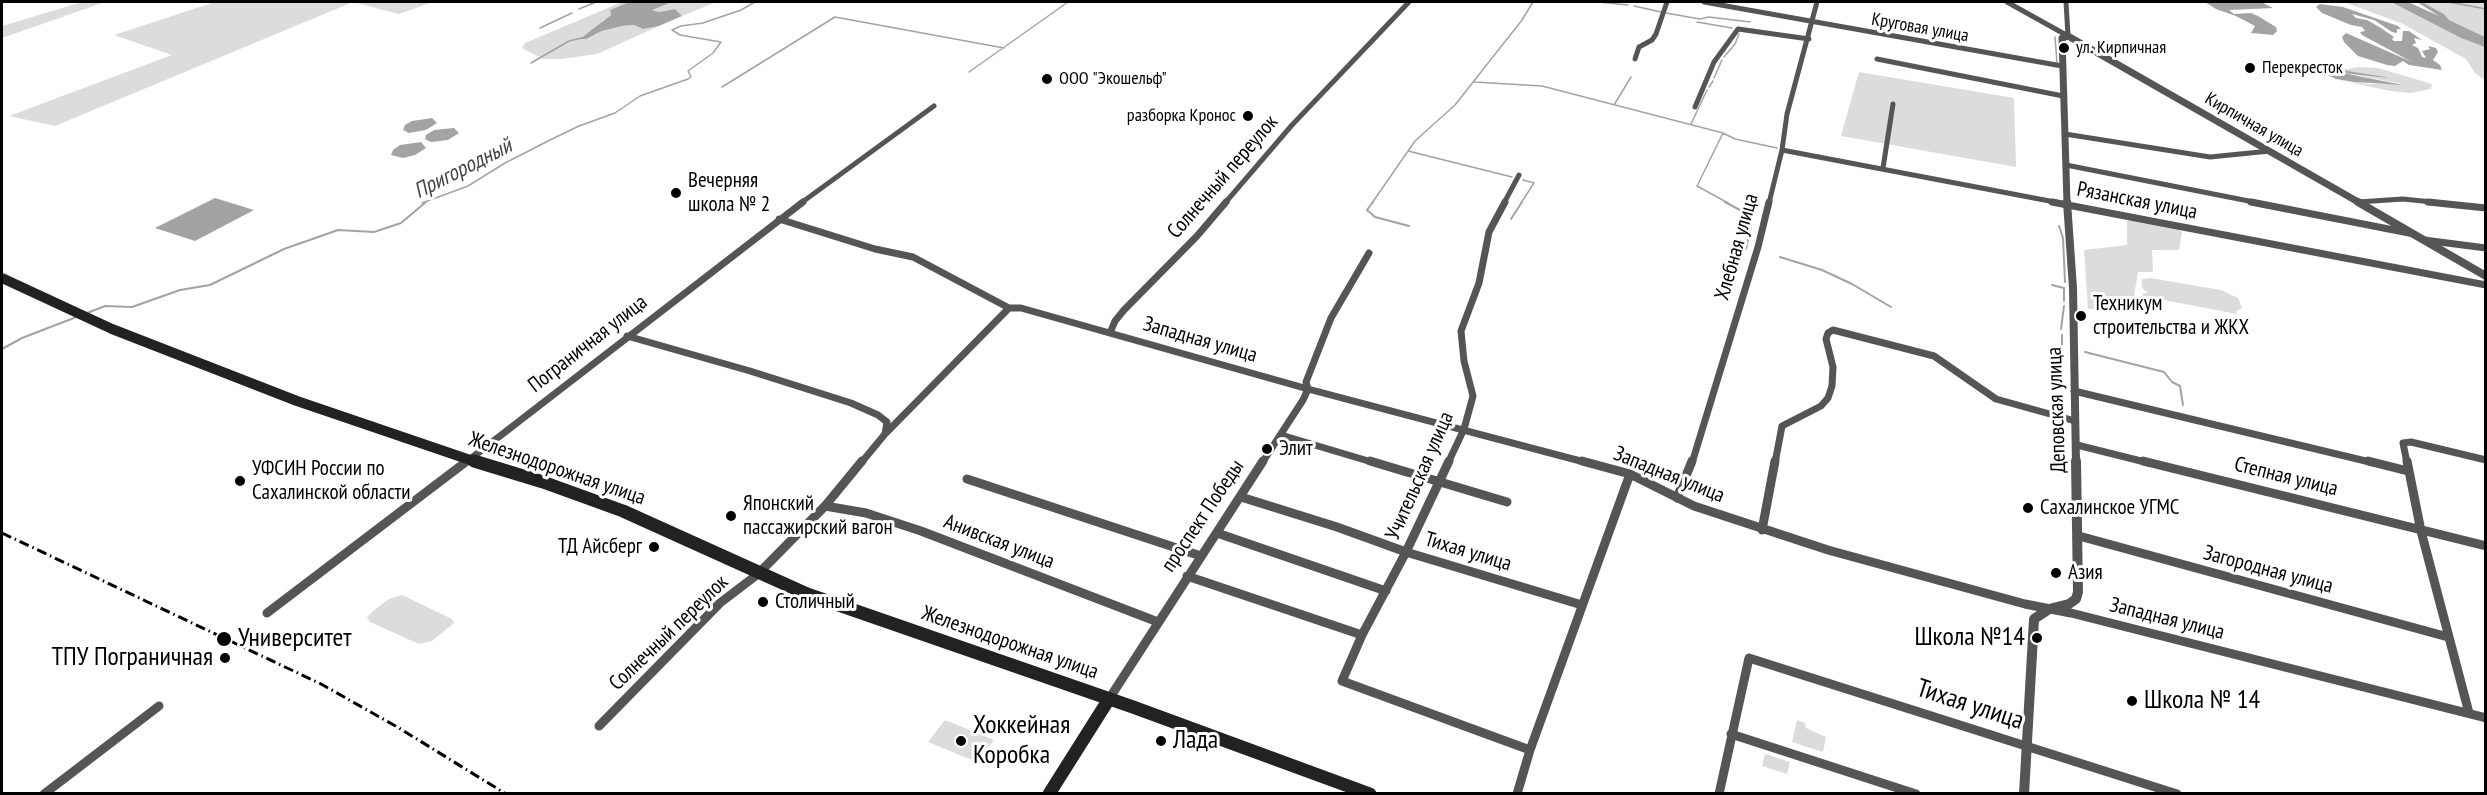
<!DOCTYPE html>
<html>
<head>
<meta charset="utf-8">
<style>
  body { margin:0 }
  #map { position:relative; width:2487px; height:795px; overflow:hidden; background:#fff; font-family:"PT Sans Narrow",sans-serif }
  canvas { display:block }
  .frame { position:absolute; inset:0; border:3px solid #000; pointer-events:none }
</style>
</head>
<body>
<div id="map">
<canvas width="2487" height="795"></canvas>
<div class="frame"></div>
</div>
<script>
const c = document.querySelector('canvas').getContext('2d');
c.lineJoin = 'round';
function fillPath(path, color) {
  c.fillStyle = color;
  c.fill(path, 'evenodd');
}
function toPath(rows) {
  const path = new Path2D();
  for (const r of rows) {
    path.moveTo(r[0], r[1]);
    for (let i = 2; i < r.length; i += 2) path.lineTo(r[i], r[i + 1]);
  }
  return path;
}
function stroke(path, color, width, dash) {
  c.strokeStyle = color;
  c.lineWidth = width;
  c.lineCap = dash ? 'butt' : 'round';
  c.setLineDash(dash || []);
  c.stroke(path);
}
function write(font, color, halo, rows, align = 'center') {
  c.font = font + ' "PT Sans Narrow",sans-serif';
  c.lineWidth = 6;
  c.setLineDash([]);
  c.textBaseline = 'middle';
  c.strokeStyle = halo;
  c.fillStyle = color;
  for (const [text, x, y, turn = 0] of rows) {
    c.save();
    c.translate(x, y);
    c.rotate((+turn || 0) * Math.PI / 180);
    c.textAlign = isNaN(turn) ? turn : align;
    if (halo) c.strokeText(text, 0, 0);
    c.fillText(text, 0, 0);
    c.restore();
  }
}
const green = toPath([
  [82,2,105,2,2,38,2,26],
  [215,2,433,2,399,14,353,2,55,126,9,116,172,55,114,35],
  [622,2,629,2,610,10,611,15,602,21,594,36,602,31,622,26,634,25,643,29,659,26,597,54,562,59,543,59,522,48,525,43],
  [672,2,716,2,682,16,675,9,659,12,651,10],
  [2344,2,2391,2,2461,38,2485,47,2485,80,2475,73,2466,59,2419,33,2403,24],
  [2422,2,2485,2,2485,37,2449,20,2444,14],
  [2359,67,2378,68,2429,83,2432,85,2431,89,2411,93,2390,91,2336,79,2368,84,2401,84,2342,72,2386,78,2342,70],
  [1859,72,2014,98,2016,167,1841,136],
  [2136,219,2169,225,2182,232,2179,250,2152,250,2153,272,2138,272,2133,302,2105,309,2088,309,2084,250,2127,245,2127,221],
  [2150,278,2221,290,2238,298,2242,308,2236,311,2237,314,2143,296,2143,293,2148,293,2142,288,2142,279],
  [402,595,452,619,454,623,432,641,419,644,370,622,367,617,372,612,389,599],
  [945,720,994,740,977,762,928,742],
  [1797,720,1805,723,1806,728,1826,737,1823,752,1792,742],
  [1765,754,1790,762,1787,774,1762,766]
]);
const water = toPath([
  [629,2,672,2,652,10,659,12,675,9,682,16,659,26,643,29,634,25,622,26,602,31,586,39,580,39,611,15,610,10],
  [2205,2,2261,2,2273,8,2229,10,2234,14,2251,13,2258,16,2276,27,2277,31,2273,35,2251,33,2255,26,2236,16,2216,9],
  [2391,2,2408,2,2439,16,2417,2,2422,2,2444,14,2449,20,2485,37,2485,47,2461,38],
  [2320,4,2343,7,2398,26,2401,29,2397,29,2397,33,2392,32,2374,20,2352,14,2356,18,2367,20,2381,28,2394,37,2392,39,2394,41,2402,41,2403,31,2409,31,2422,40,2414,38,2416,43,2412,45,2418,48,2422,57,2426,58,2422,51,2430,49,2428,46,2436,48,2438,52,2433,60,2440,65,2442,70,2409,65,2403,61,2395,66,2387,65,2358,56,2344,42,2342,37,2346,33,2412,62,2362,35,2360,32,2365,31,2362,27,2351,25,2322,13,2316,7],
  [2342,70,2385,77,2388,78,2343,73,2403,85,2355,82,2336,79,2323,73],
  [432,118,437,123,426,130,409,133,403,130,405,125,412,121],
  [454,128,459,133,448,140,431,142,425,139,426,135,434,130],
  [421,142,426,148,415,155,403,158,391,155,393,150,400,145],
  [215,198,254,210,195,241,155,228]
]);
const streamFar1 = toPath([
  [1598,2,1628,5],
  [2449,2,2486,9],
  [1634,6,1661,12],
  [579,9,596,2],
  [1666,13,1700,19,1709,17,1750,22],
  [1697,22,1732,28],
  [540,28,572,13],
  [2055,37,2057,63],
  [1724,57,1735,44,1739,34],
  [531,63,569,41,582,38],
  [969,72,1068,2],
  [1714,78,1722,60],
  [1474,82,1542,86,1723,133,1697,186,1728,203],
  [722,87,835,17,1004,48],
  [1709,87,1713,81],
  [1614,105,1631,77],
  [1691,124,1707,90],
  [1723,133,1735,139,1777,148],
  [1408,151,1512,177],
  [422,203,468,186,505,163,550,140,579,126,615,113,640,96,688,79,691,77,688,71,713,53,721,42,680,35,672,30,681,26,703,23,741,10,755,2],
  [1372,203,1415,141,1455,105,1522,20,1533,2],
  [1521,203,1534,183,1523,180]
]);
const stream = toPath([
  [1373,202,1367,210,1375,217,1409,226],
  [1725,202,1753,217,1746,249],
  [1511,219,1522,202],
  [2059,226,2063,238,2065,282],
  [1780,257,1822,270,1852,284,1891,307],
  [2052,285,2064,288,2064,301],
  [87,313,105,306,132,307,180,290,210,285,284,249,338,230,374,232,401,223,426,202],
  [2061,329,2064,306],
  [2062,335,2062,380],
  [2,349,22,338,79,316],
  [2085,352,2164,372,2172,382,2180,386,2183,405]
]);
const minorFar2 = toPath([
  [1704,2,2062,66],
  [2007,2,2068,36],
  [2066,2,2068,36],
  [1635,59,1639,47,1652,40,1656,34,1667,2],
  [1877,59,2063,96],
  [1695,107,1714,62,1738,29,1809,39],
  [2065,134,2210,157,2270,151],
  [1782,150,2060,203],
  [2066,165,2259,203],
  [1883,168,1893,104],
  [2358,202,2403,199,2442,203],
  [801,203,934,106],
  [1225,203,1292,125,1409,2],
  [1504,203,1519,175],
  [1769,203,1782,150,1787,114,1817,2]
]);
const minorFar1 = toPath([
  [2052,202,2486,285],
  [2251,202,2409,233],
  [2428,202,2486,208],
  [779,219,875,249,913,257,1009,308,1021,308,1308,389,1588,463],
  [2424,240,2486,248],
  [1110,333,1115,321,1124,310,1197,236,1226,202],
  [627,336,750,371,851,403,878,415,887,422,885,434,861,463],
  [2074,391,2374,463],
  [886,433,1009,308],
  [1281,435,1375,463],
  [2077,445,2149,463],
  [465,463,803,202],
  [1262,463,1303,400,1308,389,1306,382,1331,318,1369,253],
  [1448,463,1464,429,1473,396,1464,361,1461,331,1479,283,1489,232,1505,202],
  [1692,463,1758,247,1769,202],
  [1775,463,1782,426,1821,406,1828,398,1832,386,1833,367,1826,339,1828,333,1833,330,1934,356,1996,399,2075,421],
  [2407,463,2403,443,2411,442,2486,460]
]);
const minor = toPath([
  [1370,461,1507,502],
  [1449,461,1406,552,1362,635,1342,681,1530,750],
  [1582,461,1630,474,1694,506,1828,550,2025,604,2071,613,2486,718],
  [2143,461,2486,546],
  [2368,461,2408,471],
  [2407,461,2421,531,2469,713],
  [967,479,1201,556],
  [1241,497,1337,527,1406,552,1582,605],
  [1677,498,1692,461],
  [825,506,866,513,921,531,1158,622],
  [1762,530,1775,461],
  [1217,533,1386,591],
  [2079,536,2448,637],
  [1187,576,1362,635],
  [267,613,467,461],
  [1109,699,1263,461],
  [599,726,720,603,758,574,825,506,862,461],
  [1731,734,1916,794],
  [44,794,159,706],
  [1517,794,1530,750,1630,474],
  [1719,794,1749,658,2177,794]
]);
const tertiaryFar2 = toPath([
  [2067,203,2062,38,2068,36,2360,203]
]);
const tertiaryFar1 = toPath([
  [2067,202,2073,288,2076,463],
  [2358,202,2486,276]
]);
const tertiary = toPath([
  [2024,794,2034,619,2049,609,2069,604,2076,599,2078,592,2076,461]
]);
const secondaryFar1 = toPath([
  [2,278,112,329,297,401,479,463]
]);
const secondary = toPath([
  [474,461,543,482,623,511,807,594,1133,707,1370,794],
  [1049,794,1109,699]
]);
const rail = toPath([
  [2,533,321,684,399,728,506,794]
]);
const markers = [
  [2064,48,6,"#000"],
  [2250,68,6,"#000"],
  [1047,79,6,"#000"],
  [1248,116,6,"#000"],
  [676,193,6,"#000"],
  [2081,316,6,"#000"],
  [1267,449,6,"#000"],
  [240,481,6,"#000"],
  [2028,508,6,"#000"],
  [731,516,6,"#000"],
  [654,547,6,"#000"],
  [2056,573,6,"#000"],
  [763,602,6,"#000"],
  [2037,638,6,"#000"],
  [224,639,8,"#000"],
  [225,658,6,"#000"],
  [2132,701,6,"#000"],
  [961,741,6,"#000"],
  [1161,741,6,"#000"]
];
const farStreetnames = [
  ["Круговая улица",1920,28,10],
  ["Кирпичная улица",2254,125,30]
];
const farPoinames = [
  ["ул. Кирпичная",2076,48],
  ["Перекресток",2262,68],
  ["ООО \"Экошельф\"",1059,79],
  ["разборка Кронос",1236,116,"right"]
];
const streetNames = [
  ["Солнечный переулок",1223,177,-49],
  ["Рязанская улица",2137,201,11],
  ["Хлебная улица",1737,247,-74],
  ["Западная улица",1200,340,16],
  ["Пограничная улица",588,344,-38],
  ["Деповская улица",2057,410,-92],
  ["Железнодорожная улица",557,469,19],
  ["Западная улица",1669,475,22],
  ["Учительская улица",1420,476,-66],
  ["Степная улица",2286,477,14],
  ["проспект Победы",1203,516,-56],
  ["Анивская улица",999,542,21],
  ["Тихая улица",1468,552,17],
  ["Загородная улица",2268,570,15],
  ["Западная улица",2167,619,14],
  ["Солнечный переулок",669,633,-44],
  ["Железнодорожная улица",1010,643,19]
];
const poiNames = [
  ["Вечерняя",688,181],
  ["школа № 2",688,205],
  ["Техникум",2093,304],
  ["строительства и ЖКХ",2093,328],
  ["Элит",1279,449],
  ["УФСИН России по",252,469],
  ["Сахалинской области",252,493],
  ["Японский",743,504],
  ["пассажирский вагон",743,528],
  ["Сахалинское УГМС",2040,508],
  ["ТД Айсберг",642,547,"right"],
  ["Азия",2068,573],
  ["Столичный",775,602]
];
const waterNames = [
  ["Пригородный",463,169,-27]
];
const nearPoinames = [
  ["Школа №14",2025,638,"right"],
  ["Университет",238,639],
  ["ТПУ Пограничная",213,658,"right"],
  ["Школа № 14",2144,701],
  ["Хоккейная",973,726],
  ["Коробка",973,756],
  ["Лада",1173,741]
];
const nearStreetnames = [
  ["Тихая улица",1970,705,18]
];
fillPath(green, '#dcdcdc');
fillPath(water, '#a3a3a3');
stroke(streamFar1, '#a3a3a3', 1.5);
stroke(stream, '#a3a3a3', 2);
stroke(minorFar2, '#555', 5);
stroke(minorFar1, '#555', 7);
stroke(minor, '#555', 9);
stroke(tertiaryFar2, '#555', 7);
stroke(tertiaryFar1, '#555', 8);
stroke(tertiary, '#555', 10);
stroke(secondaryFar1, '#222', 10);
stroke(secondary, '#222', 13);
stroke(rail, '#000', 3, [10, 4, 1.5, 4]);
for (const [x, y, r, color] of markers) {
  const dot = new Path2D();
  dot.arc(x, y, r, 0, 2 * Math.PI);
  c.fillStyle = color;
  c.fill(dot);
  stroke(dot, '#fff', 2);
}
write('18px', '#000', '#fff', farStreetnames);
write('18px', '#000', '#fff', farPoinames, 'left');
write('21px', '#000', '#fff', streetNames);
write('21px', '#000', '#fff', poiNames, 'left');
write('italic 22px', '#444', '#fff', waterNames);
write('26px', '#000', '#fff', nearPoinames, 'left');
write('26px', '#000', '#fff', nearStreetnames);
</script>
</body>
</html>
